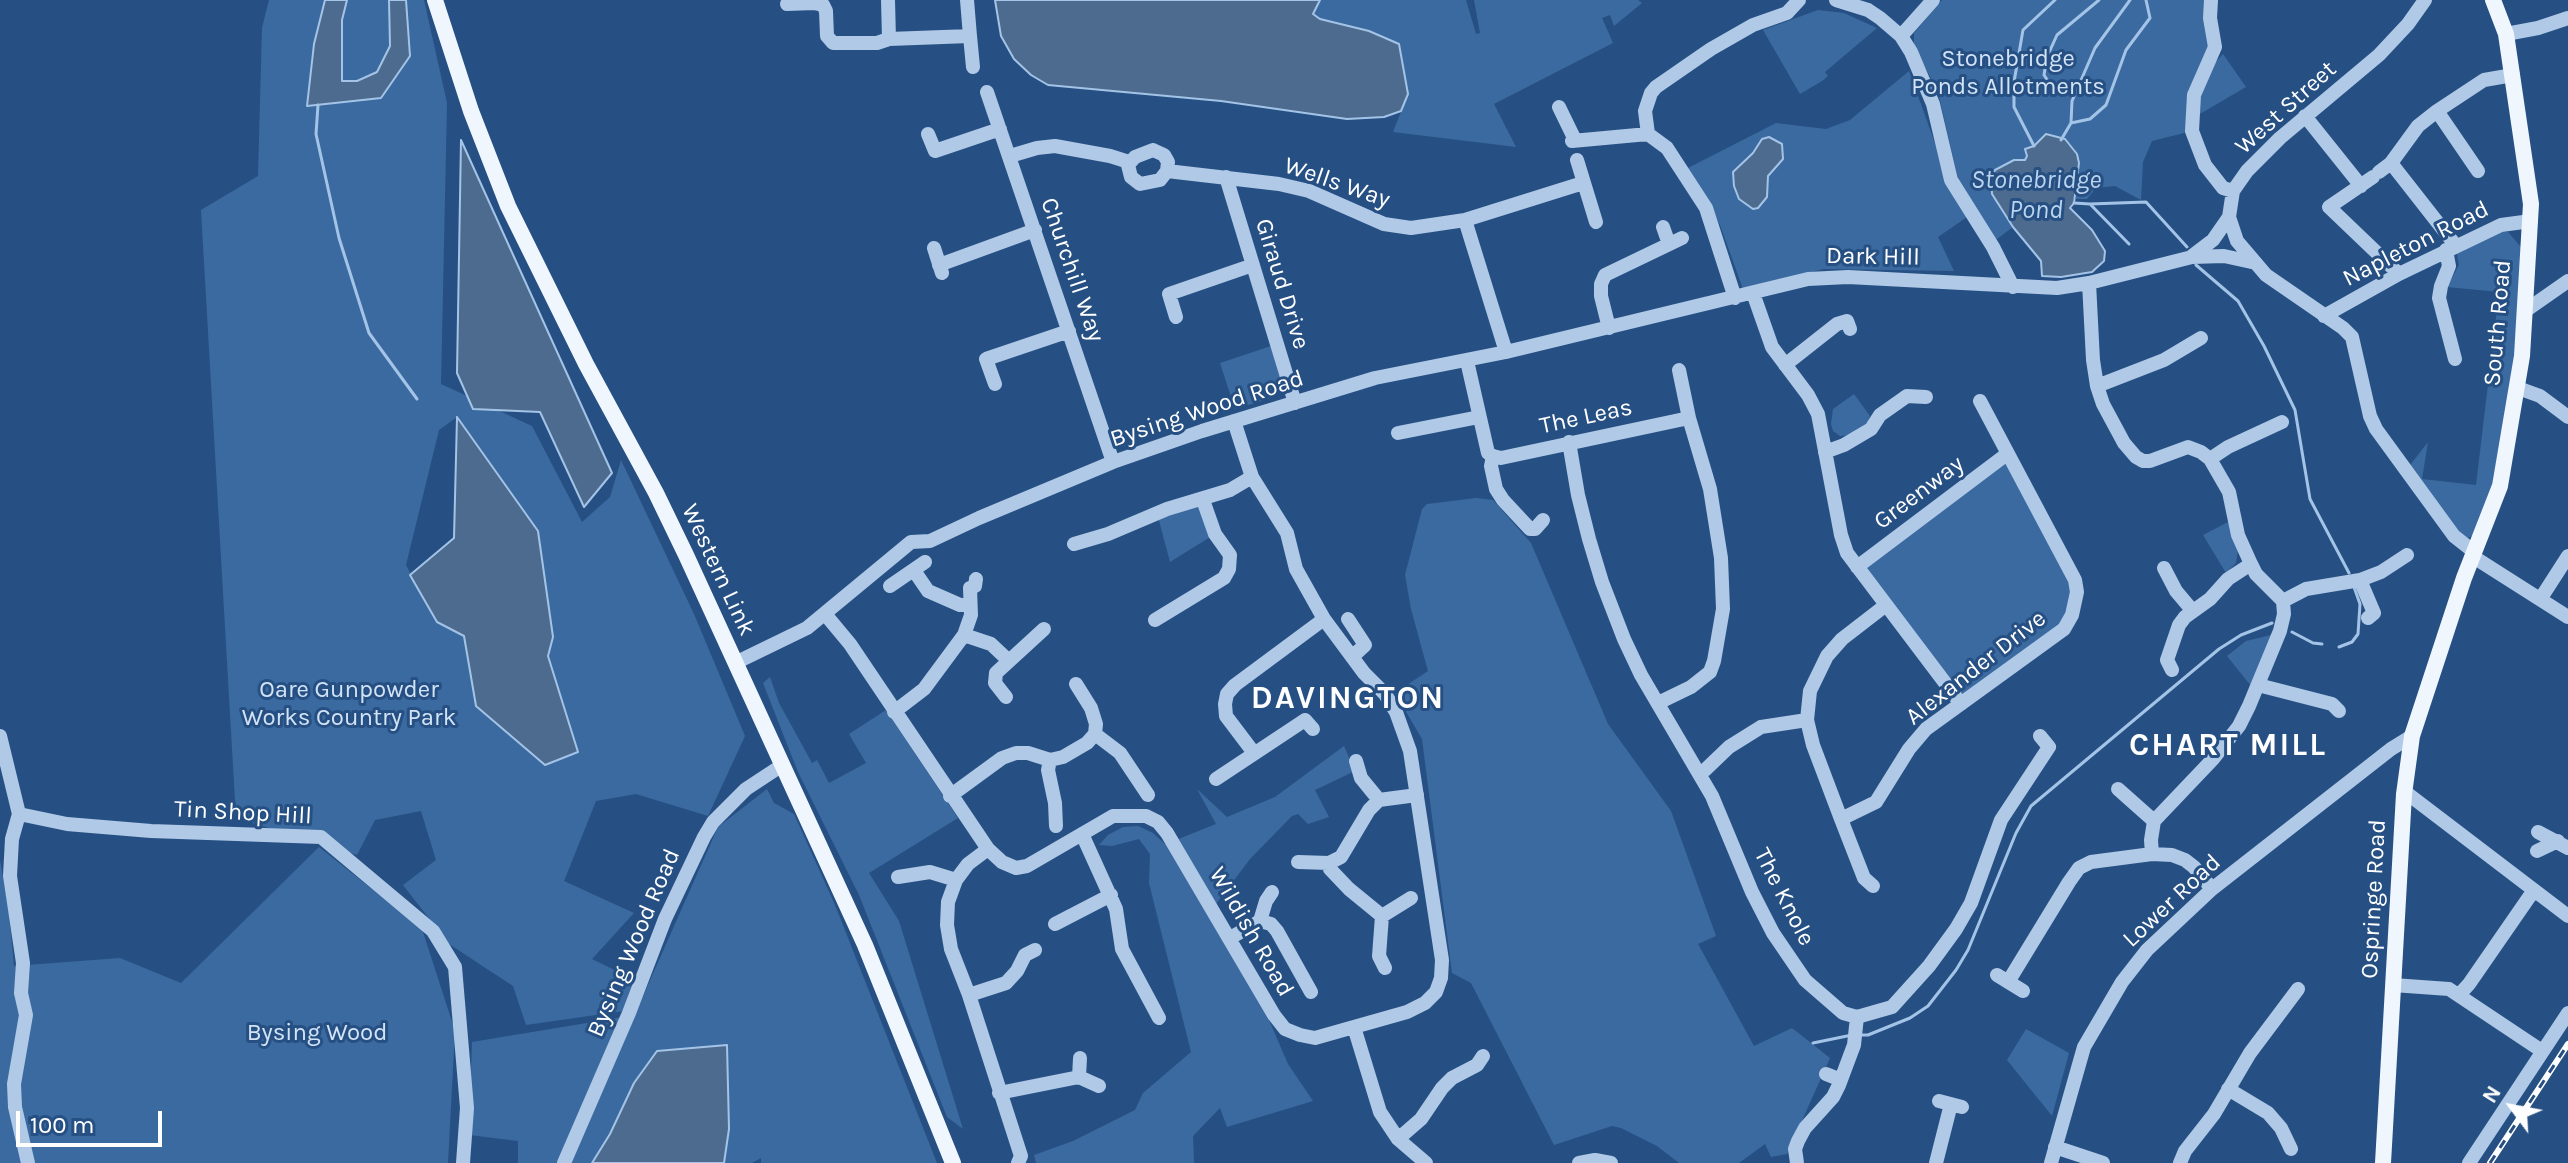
<!DOCTYPE html>
<html>
<head>
<meta charset="utf-8">
<style>
  body { margin:0 }
  #map { position:relative; width:2568px; height:1163px; overflow:hidden; background:#265083; font-family:Karla,sans-serif }
  canvas { display:block }
  .north { position:absolute; left:2472px; top:1067px; width:80px; height:80px; -webkit-text-stroke:6px #265083; paint-order:stroke; rotate:302deg; font-size:22px; font-weight:700; line-height:32px; text-align:center; color:#fff }
  .north::after { content:''; display:block; margin:auto; width:28px; height:36px; background:#fff; clip-path:polygon(50% 0,100% 100%,50% 72%,0 100%) }
  .scale { position:absolute; left:16px; top:1111px; width:146px; height:36px; box-sizing:border-box; border:4px solid #fff; border-top:0; padding-left:10px; font-size:24px; line-height:28px; white-space:nowrap; color:#fff; -webkit-text-stroke:6px #265083; paint-order:stroke }
</style>
</head>
<body>
<div id="map">
<canvas width="2568" height="1163"></canvas>
<div class="north">N</div>
<div class="scale">100 m</div>
</div>
<script>
const c = document.querySelector('canvas').getContext('2d');
c.lineJoin = 'round';
function fillPath(path, color) {
  c.fillStyle = color;
  c.fill(path, 'evenodd');
}
function toPath(rows) {
  const path = new Path2D();
  for (const r of rows) {
    path.moveTo(r[0], r[1]);
    for (let i = 2; i < r.length; i += 2) path.lineTo(r[i], r[i + 1]);
  }
  return path;
}
function stroke(path, color, width, dash) {
  c.strokeStyle = color;
  c.lineWidth = width;
  c.lineCap = dash ? 'butt' : 'round';
  c.setLineDash(dash || []);
  c.stroke(path);
}
function write(font, color, halo, rows, align = 'center') {
  c.font = font + ' Karla,sans-serif';
  c.lineWidth = 6;
  c.setLineDash([]);
  c.textBaseline = 'middle';
  c.strokeStyle = halo;
  c.fillStyle = color;
  for (const [text, x, y, turn = 0] of rows) {
    c.save();
    c.translate(x, y);
    c.rotate((+turn || 0) * Math.PI / 180);
    c.textAlign = isNaN(turn) ? turn : align;
    if (halo) c.strokeText(text, 0, 0);
    c.fillText(text, 0, 0);
    c.restore();
  }
}
const green = toPath([
  [269,0,424,0,447,103,441,384,532,426,582,522,610,497,621,460,694,614,745,736,708,816,636,794,596,801,564,881,634,913,592,959,639,982,624,1011,526,1025,513,986,449,944,403,885,436,860,421,811,375,820,357,855,236,818,201,210,258,176,262,28],
  [457,417,538,531,553,637,548,656,578,752,476,706,464,636,437,622,406,565,439,430],
  [1320,0,1466,0,1476,34,1480,33,1474,0,1638,0,1642,3,1614,26,1610,15,1602,18,1613,43,1494,104,1516,147,1393,132,1408,94,1399,44,1369,31,1320,19,1313,14],
  [1942,0,2207,0,2210,44,2192,85,2186,114,2188,132,2152,141,2143,162,2141,200,2115,186,2096,188,2087,199,2076,199,2075,150,2065,139,2046,134,2034,146,2027,159,2017,159,2000,208,2013,227,1993,242,1959,183,1938,92,1914,46,1914,33],
  [1818,10,1844,13,1877,28,1825,72,1828,76,1822,81,1800,94,1763,30],
  [2223,54,2246,87,2193,118,2198,95,2210,68],
  [1909,71,1949,182,1967,217,1938,237,1954,271,1824,269,1743,289,1720,225,1688,168,1776,123,1826,129,1850,120],
  [2497,230,2508,232,2521,247,2519,356,2491,492,2472,536,2466,539,2460,537,2407,469,2428,442,2422,479,2476,485,2499,292,2447,287,2459,265,2456,249],
  [1271,346,1284,388,1268,399,1235,409,1220,363],
  [1854,394,1870,416,1868,422,1850,435,1840,436,1833,431,1831,424,1833,409],
  [2007,454,2075,580,2072,615,1961,704,1857,568],
  [1476,498,1493,500,1531,543,1608,724,1671,811,1716,936,1698,944,1754,1046,1792,1028,1830,1058,1787,1154,1771,1157,1765,1144,1739,1163,1679,1163,1657,1146,1621,1128,1612,1126,1554,1145,1471,983,1452,973,1422,739,1395,693,1428,671,1411,609,1405,575,1422,509,1427,504],
  [1203,500,1215,534,1170,562,1157,513],
  [2232,520,2238,550,2236,563,2226,573,2203,535],
  [2279,633,2255,691,2227,656,2246,641],
  [770,677,779,703,812,763,817,760,829,783,866,763,849,734,886,710,958,818,869,873,899,921,963,1129,947,1117,859,895,798,772,763,683],
  [1344,746,1355,771,1315,790,1329,817,1308,824,1298,814,1292,816,1250,859,1216,904,1176,840,1216,824,1197,789,1227,817,1275,797],
  [767,789,774,803,794,814,835,905,937,1163,761,1163,761,1158,752,1163,724,1163,729,1129,726,1045,610,1134,592,1163,569,1163,718,827],
  [1138,826,1153,833,1166,845,1266,1013,1288,1064,1313,1101,1227,1127,1220,1108,1193,1136,1194,1163,1036,1163,1034,1155,1073,1141,1135,1110,1143,1093,1191,1052,1149,883,1150,854,1139,839,1112,846,1099,845,1108,835,1123,827],
  [319,847,422,929,455,1031,448,1163,0,1163,0,860,9,913,14,966,120,958,181,983],
  [623,1017,559,1163,518,1163,518,1141,469,1135,472,1042],
  [2026,1029,2069,1053,2052,1116,2007,1060]
]);
const water = toPath([
  [325,0,347,0,342,20,342,81,357,81,377,72,390,46,389,0,406,0,410,56,381,98,307,106,314,44,325,0],
  [995,0,1320,0,1313,14,1320,19,1369,31,1399,44,1408,94,1401,111,1384,117,1347,119,1221,101,1048,85,1031,75,1014,59,1001,36,995,0],
  [2046,134,2065,139,2077,154,2079,163,2074,203,2070,208,2092,230,2105,251,2104,261,2092,272,2061,277,2042,276,2041,261,2013,227,1992,194,1991,179,1995,170,2014,160,2025,160,2027,156,2025,149,2034,146,2046,134],
  [1769,137,1782,144,1783,159,1768,176,1767,197,1758,208,1753,209,1739,199,1734,186,1733,172,1753,153,1762,139,1769,137],
  [461,140,612,473,584,507,540,412,473,409,457,373,461,140],
  [457,417,538,531,553,637,548,656,578,752,545,765,476,706,464,636,437,622,410,575,454,538,457,417],
  [727,1045,729,1129,724,1163,592,1163,610,1134,634,1083,657,1051,727,1045]
]);
const stream = toPath([
  [2076,92,2052,87,2044,75,2047,57,2057,35,2099,0],
  [318,105,316,134,339,238,369,333,417,399],
  [2071,123,2090,119,2106,105,2126,50,2150,18,2146,0],
  [2061,140,2071,123,2072,101,2095,48,2130,0],
  [2034,146,2014,107,2014,82,2023,30,2055,0],
  [2074,203,2090,204,2129,244],
  [2090,204,2146,202,2187,247],
  [2196,265,2238,301,2264,346,2295,410,2310,499,2349,573],
  [2292,632,2313,643,2322,644],
  [2339,647,2352,642,2358,634,2360,604,2354,587],
  [1859,1035,1868,1035,1910,1018,1928,1006,1956,970,1968,950,2016,833,2031,806,2219,649,2241,635,2272,623],
  [1813,1043,1852,1035]
]);
const minor = toPath([
  [888,0,889,39],
  [1836,0,1868,10,1880,18,1901,36,1911,52,1933,104,1951,180,1993,247,2013,287],
  [2211,0,2210,18,2215,47,2194,95,2192,131,2205,165,2223,188,2233,191],
  [2425,0,2408,24,2379,55,2280,138,2247,171,2233,191,2229,217,2237,241,2266,275,2343,328,2352,337,2370,416,2376,429,2454,536,2473,551],
  [787,4,814,3,823,5,826,11,827,36,833,43,877,43,889,39,970,36,967,0],
  [2506,34,2538,28,2568,18],
  [970,36,973,67],
  [1901,36,1933,0],
  [987,92,1113,462],
  [1559,107,1575,140],
  [2437,111,2478,171],
  [2305,116,2361,186],
  [928,134,935,151,1000,129],
  [1572,141,1648,134],
  [1153,150,1164,155,1168,162,1167,171,1160,180,1140,184,1131,177,1128,165,1135,157,1153,150],
  [1010,156,1037,148,1055,146,1110,156,1129,162],
  [1577,160,1596,222],
  [2391,163,2456,246],
  [1167,171,1279,184,1309,191,1384,224,1411,228,1465,220,1583,183],
  [2379,172,2391,163,2418,126,2437,111,2484,80,2513,75],
  [1226,177,1295,403],
  [2373,177,2329,207,2399,274],
  [1465,220,1506,352],
  [1663,227,1669,244],
  [934,248,942,273],
  [2446,250,2449,266,2441,286,2439,298,2455,359],
  [2192,256,2213,240,2229,217],
  [939,265,1035,230],
  [2089,283,2093,360,2097,386,2103,404,2124,443,2136,457,2143,461,2150,461,2188,447,2201,452,2210,459,2229,492,2238,535,2251,564,2256,574,2283,601,2284,614,2280,631,2249,706,2239,726,2213,759,2154,821,2151,840,2152,854],
  [1753,293,1772,347,1808,395,1818,414,1841,535,1847,553,1961,704],
  [1735,298,1706,208,1667,148,1648,134,1645,111,1651,93,1656,87,1711,49,1753,25,1787,13,1799,0],
  [2525,311,2568,281],
  [2324,316,2399,274,2501,225,2531,221],
  [1176,317,1169,294,1253,265],
  [1609,328,1601,296,1601,284,1605,275,1682,238],
  [1467,361,1488,453,1493,456,1501,458,1689,418],
  [1785,365,1837,324,1847,321,1850,329],
  [995,384,986,359,1069,331],
  [2097,386,2164,360,2201,338],
  [2518,388,2540,396,2568,417],
  [1398,433,1479,417],
  [1569,442,1578,495,1589,539,1602,582,1624,639,1641,675,1712,796,1752,892,1773,933,1805,980,1843,1013,1857,1017,1892,1007,1929,966,1956,929,1971,903,2001,820,2049,747,2040,736],
  [1825,452,1844,445,1871,429,1880,415,1907,396,1926,397],
  [1493,456,1491,466,1496,489,1503,500,1530,529,1535,529,1543,520],
  [2210,459,2228,447,2282,422],
  [1074,544,1108,534,1167,509,1230,490,1252,477],
  [2472,556,2568,617],
  [1857,567,2007,454],
  [2164,568,2176,591,2192,610],
  [915,572,928,591,960,605,970,605],
  [2360,580,2374,613,2368,618],
  [890,586,925,562],
  [2541,598,2568,556],
  [2283,601,2306,589,2360,580,2381,572,2407,555],
  [825,614,850,644,988,849,1002,862,1016,868,1027,866,1113,816,1146,816,1158,822,1167,833,1274,1015,1285,1029,1300,1035,1315,1038,1407,1012,1425,1003,1436,992,1441,978,1442,960,1410,751,1396,712,1385,694,1364,673,1324,619,1296,569,1287,533,1252,477,1234,421],
  [1348,619,1365,645,1352,657],
  [1155,620,1224,578,1229,569,1230,555,1215,534,1203,500],
  [964,635,991,644,1008,660],
  [735,663,807,628,911,542,930,541,979,518,1113,462,1202,431,1375,378,1506,352,1808,279,1848,277,2057,288,2089,283,2192,257,2224,256,2256,263],
  [2172,670,2167,660,2179,625,2185,617,2210,599,2228,579,2251,564],
  [2258,685,2332,704,2339,711],
  [1006,697,995,683,996,673,1044,629],
  [1658,703,1691,687,1710,672,1714,661,1723,609,1721,558,1710,489,1689,418,1679,370],
  [894,712,924,689,964,635,971,615,970,588,975,586,976,579],
  [1095,734,1120,753,1148,795],
  [0,736,19,814],
  [1254,753,1226,716,1225,704,1227,694,1235,685,1324,619],
  [1050,760,1048,770,1055,803,1056,826],
  [1356,761,1361,778,1379,800],
  [1705,770,1729,747,1761,727,1807,720],
  [1216,779,1305,720,1313,729],
  [2118,789,2154,821],
  [2404,791,2568,916],
  [950,796,1002,758,1016,753,1028,753,1050,760,1063,757,1087,743,1095,734,1096,724,1091,708,1076,684],
  [19,814,67,824,151,831,321,837,433,931,455,967,467,1108,463,1163],
  [19,814,12,839,10,876,23,963,21,993,26,1015,14,1084,15,1107,28,1163],
  [1841,819,1876,802,1909,749,1926,729,2064,629,2072,615,2077,592,2075,580,1980,401],
  [2538,832,2568,848],
  [1082,834,1116,909,1122,949,1159,1018],
  [988,849,968,864,956,880,948,902,947,925,951,949,969,995,1021,1156,1018,1163],
  [2537,851,2558,841],
  [1298,862,1329,863],
  [898,877,930,872,956,880],
  [1873,886,1864,878,1841,819,1813,745,1807,720,1810,691,1827,656,1842,639,1886,605],
  [1382,916,1411,898],
  [1260,921,1266,901,1272,892],
  [1055,924,1111,895],
  [1230,938,1260,921,1271,924,1277,931,1311,992],
  [1385,968,1379,956,1382,916,1349,889,1330,869,1329,863,1341,857,1369,810,1379,800,1417,795],
  [1997,975,2023,991],
  [2008,982,2069,882,2079,868,2091,862,2152,854,2172,855,2185,860,2194,867,2212,889],
  [2393,985,2449,989,2542,1051],
  [969,995,1006,983,1017,971,1025,955,1035,950],
  [2459,995,2469,984,2534,890],
  [1354,1027,1380,1112,1398,1139,1426,1163],
  [1826,1074,1841,1080],
  [1079,1077,1080,1058],
  [2228,1089,2268,1113,2281,1128,2291,1149],
  [999,1093,1079,1077,1099,1086],
  [1939,1101,1962,1107],
  [1398,1139,1421,1119,1442,1088,1452,1078,1477,1065,1483,1056],
  [2055,1147,2103,1163],
  [564,1163,629,1013,665,919,704,837,713,822,746,789,781,766],
  [1579,1163,1595,1160,1611,1163],
  [1797,1163,1795,1149,1798,1141,1805,1128,1833,1097,1839,1085,1854,1045,1857,1017],
  [1936,1163,1951,1104],
  [2051,1163,2084,1047,2122,982,2147,950,2212,889,2391,749,2412,736],
  [2180,1163,2185,1151,2214,1114,2250,1053,2298,989],
  [2469,1163,2568,1013]
]);
const major = toPath([
  [435,0,471,111,508,206,586,364,656,493,686,555,865,945,953,1163],
  [2383,1163,2404,794,2412,736,2464,578,2500,486,2522,356,2531,204,2506,34,2493,0]
]);
const rail = toPath([
  [2490,1163,2568,1044]
]);
const parkNames = [
  ["Stonebridge",2008,59],
  ["Ponds Allotments",2008,87],
  ["Oare Gunpowder",349,690],
  ["Works Country Park",349,718],
  ["Bysing Wood",317,1033]
];
const streetNames = [
  ["West Street",2286,108,-42],
  ["Wells Way",1337,183,19],
  ["Napleton Road",2416,244,-27],
  ["Dark Hill",1873,257,1],
  ["Churchill Way",1072,270,71],
  ["Giraud Drive",1282,284,73],
  ["South Road",2498,323,-85],
  ["Bysing Wood Road",1207,409,-18],
  ["The Leas",1586,417,-12],
  ["Greenway",1919,493,-37],
  ["Western Link",718,570,65],
  ["Alexander Drive",1976,668,-38],
  ["Tin Shop Hill",243,813,3],
  ["The Knole",1784,897,63],
  ["Ospringe Road",2374,899,-87],
  ["Lower Road",2172,901,-43],
  ["Wildish Road",1251,932,60],
  ["Bysing Wood Road",634,943,-67]
];
const waterNames = [
  ["Stonebridge",2036,181],
  ["Pond",2036,211]
];
const districtNames = [
  ["DAVINGTON",1348,699],
  ["CHART MILL",2228,746]
];
fillPath(green, '#3b6aa0');
fillPath(water, '#4d6b8f');
stroke(water, '#a3c4e7', 2);
stroke(stream, '#a3c4e7', 3);
stroke(minor, '#afc9e7', 14);
stroke(major, '#f0f6fd', 16);
stroke(rail, '#fff', 6);
stroke(rail, '#265083', 3, [9]);
write('24px', '#d2e3f6', '#265083', parkNames);
write('24px', '#fff', '#265083', streetNames);
write('italic 26px', '#bad3ee', '#265083', waterNames);
c.letterSpacing = '2px';
write('bold 32px', '#fff', '#265083', districtNames);
c.letterSpacing = '0px';
</script>
</body>
</html>
